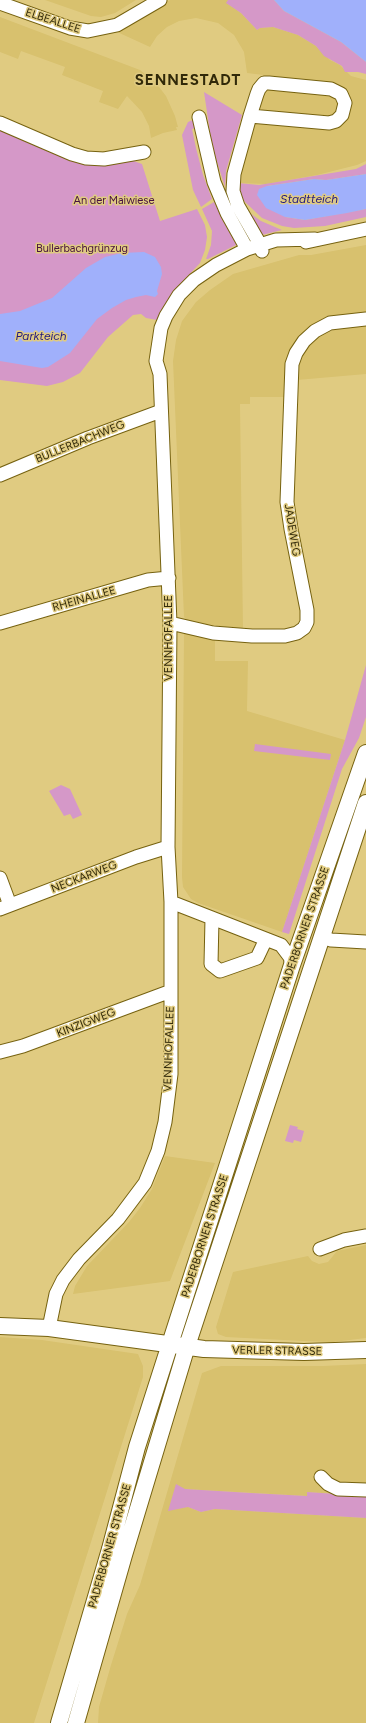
<!DOCTYPE html>
<html>
<head>
<meta charset="utf-8">
<style>
  body { margin:0 }
  canvas { display:block; background:#e0cb81 }
</style>
</head>
<body>
<canvas width="366" height="1723"></canvas>
<script>
const c = document.querySelector('canvas').getContext('2d');
c.lineJoin = 'round';
function fillPath(path, color) {
  c.fillStyle = color;
  c.fill(path, 'evenodd');
}
function toPath(rows) {
  const path = new Path2D();
  for (const r of rows) {
    path.moveTo(r[0], r[1]);
    for (let i = 2; i < r.length; i += 2) path.lineTo(r[i], r[i + 1]);
  }
  return path;
}
function stroke(path, color, width, dash) {
  c.strokeStyle = color;
  c.lineWidth = width;
  c.lineCap = dash ? 'butt' : 'round';
  c.setLineDash(dash || []);
  c.stroke(path);
}
function write(font, color, halo, rows, align = 'center') {
  c.font = font + ' Figtree,sans-serif';
  c.lineWidth = 3;
  c.setLineDash([]);
  c.textBaseline = 'middle';
  c.strokeStyle = halo;
  c.fillStyle = color;
  for (const [text, x, y, turn = 0] of rows) {
    c.save();
    c.translate(x, y);
    c.rotate((+turn || 0) * Math.PI / 180);
    c.textAlign = isNaN(turn) ? turn : align;
    if (halo) c.strokeText(text, 0, 0);
    c.fillText(text, 0, 0);
    c.restore();
  }
}
const built = toPath([
  [45,0,136,0,115,13,101,17,91,16],
  [170,0,228,0,227,3,241,13,257,30,260,28,273,27,298,35,316,46,330,60,340,65,351,76,366,80,366,161,357,165,317,175,266,184,238,183,261,93,263,75,247,73,244,52,234,35,218,23,196,18,179,21,167,27,157,36,150,47,115,31],
  [0,17,140,70,156,83,166,96,175,116,178,127,176,127,177,130,163,133,151,138,149,126,142,112,127,96,118,109,99,102,103,91,62,75,65,67,21,51,18,59,0,52],
  [366,245,366,313,331,318,286,366,285,397,250,397,250,404,240,404,243,630,188,621,184,617,173,361,176,340,182,321,196,302,210,290,233,274,299,255,311,255],
  [366,324,366,374,297,380,298,365,305,351,315,339,340,327],
  [184,632,215,637,215,661,248,661,247,711,345,740,282,932,198,903,191,899,183,887,182,877],
  [165,1156,215,1163,170,1281,73,1294,75,1286,87,1266,129,1222,140,1208,152,1189],
  [366,1245,366,1338,333,1342,303,1341,226,1337,218,1334,216,1327,233,1272,308,1256,312,1261,319,1264,328,1262,337,1251],
  [0,1337,42,1340,138,1354,143,1366,143,1377,34,1723,0,1723],
  [366,1364,366,1496,307,1492,307,1496,185,1489,172,1508,188,1507,201,1512,215,1509,366,1518,366,1723,98,1723,99,1707,111,1665,127,1614,140,1585,202,1373,221,1366,323,1366]
]);
const green = toPath([
  [228,0,274,0,284,11,341,42,366,62,366,74,358,72,345,72,342,66,324,56,316,46,298,35,273,27,260,28,257,30,241,13,226,3],
  [204,92,242,115,226,171,225,187,212,146],
  [195,119,196,128,192,129,196,148,203,175,212,199,201,207,193,190,182,135,188,122],
  [0,127,38,143,131,160,142,164,160,221,197,209,205,225,207,237,205,250,200,263,172,293,157,320,146,318,141,314,133,315,108,337,80,373,63,382,47,386,0,380],
  [366,164,366,174,326,180,314,179,267,186,285,217,305,220,366,209,366,217,325,226,294,228,282,226,262,218,245,202,240,194,238,183,259,185,356,169],
  [214,202,218,210,221,209,222,212,220,214,224,223,227,222,229,224,226,226,231,235,234,234,240,243,208,259,206,259,211,245,212,231,202,209],
  [247,211,261,221,282,230,262,235],
  [366,665,366,717,359,738,342,769,289,934,282,932,345,740],
  [255,744,331,754,330,760,254,751],
  [61,785,70,789,82,815,73,819,70,814,64,816,49,791],
  [290,1125,298,1127,297,1129,304,1131,301,1142,294,1140,293,1143,285,1141],
  [176,1484,185,1489,251,1493,307,1496,307,1492,366,1496,366,1518,215,1509,201,1512,188,1507,168,1511]
]);
const water = toPath([
  [274,0,366,0,366,62,341,42,284,11],
  [366,174,366,209,347,213,305,220,285,217,266,208,257,195,259,189,267,186,314,179,326,180],
  [144,252,155,257,161,267,162,274,157,291,158,294,155,297,146,295,136,297,126,300,112,308,97,319,70,353,48,367,42,368,0,361,0,314,20,311,52,298,86,268,105,257,122,253]
]);
const minor = toPath([
  [0,3,70,28,88,31,117,25,160,0],
  [250,116,329,123,336,121,342,115,345,103,341,94,331,89,269,83,264,83,259,89,257,94,250,116,234,174,233,191,238,206,257,239,262,251],
  [199,117,214,182,227,213,247,249],
  [0,123,72,154,86,158,104,159,144,152],
  [306,242,366,229],
  [0,475,88,438,161,411],
  [0,623,148,580,169,578],
  [170,623,213,633,252,636,285,636,297,633,304,628,307,622,307,610,291,529,287,502,292,364,296,353,304,341,315,331,330,323,366,319],
  [0,878,10,905],
  [171,902,281,945,290,957,292,965],
  [0,909,136,857,168,847],
  [212,919,211,964,220,971,257,958,266,939],
  [321,937,331,940,366,942],
  [0,1052,23,1046,171,991],
  [320,1249,344,1240,366,1236],
  [49,1328,56,1294,63,1280,79,1259,118,1219,145,1183,158,1151,165,1122,171,1074,171,902,168,847,170,623,160,374,156,361,161,328,166,316,179,295,194,280,216,265,247,249,276,240,315,239],
  [321,1477,328,1484,338,1489,366,1490]
]);
const major = toPath([
  [0,1326,49,1328,204,1349,304,1352,366,1350],
  [59,1723,110,1549,137,1447,170,1344,292,965,366,753],
  [76,1723,124,1555,187,1346,366,803]
]);
const streetNames = [
  ["ELBEALLEE",53,21,18],
  ["BULLERBACHWEG",80,442,-22],
  ["JADEWEG",292,530,81],
  ["RHEINALLEE",84,599,-16],
  ["VENNHOFALLEE",169,638,-90],
  ["NECKARWEG",84,877,-21],
  ["PADERBORNER STRASSE",305,928,-71],
  ["KINZIGWEG",86,1023,-21],
  ["VENNHOFALLEE",169,1049,-88],
  ["PADERBORNER STRASSE",205,1236,-72],
  ["VERLER STRASSE",277,1351,1],
  ["PADERBORNER STRASSE",110,1546,-74]
];
const parkNames = [
  ["An der Maiwiese",114,201],
  ["Bullerbachgrünzug",82,249]
];
const waterNames = [
  ["Stadtteich",309,199],
  ["Parkteich",41,336]
];
const districtNames = [
  ["SENNESTADT",188,81]
];
fillPath(built, '#d8c16e');
fillPath(green, '#d598c8');
fillPath(water, '#a0b0fb');
stroke(minor, '#766210', 15);
stroke(major, '#766210', 18);
stroke(minor, '#fff', 13);
stroke(major, '#fff', 16);
write('11px', '#312909', '#e0cb81', streetNames);
write('11px', '#46113f', '#e0cb81', parkNames);
write('italic 12px', '#1f1782', '#e0cb81', waterNames);
c.letterSpacing = '1px';
write('bold 15px', '#312909', '#e0cb81', districtNames);
c.letterSpacing = '0px';
</script>
</body>
</html>
